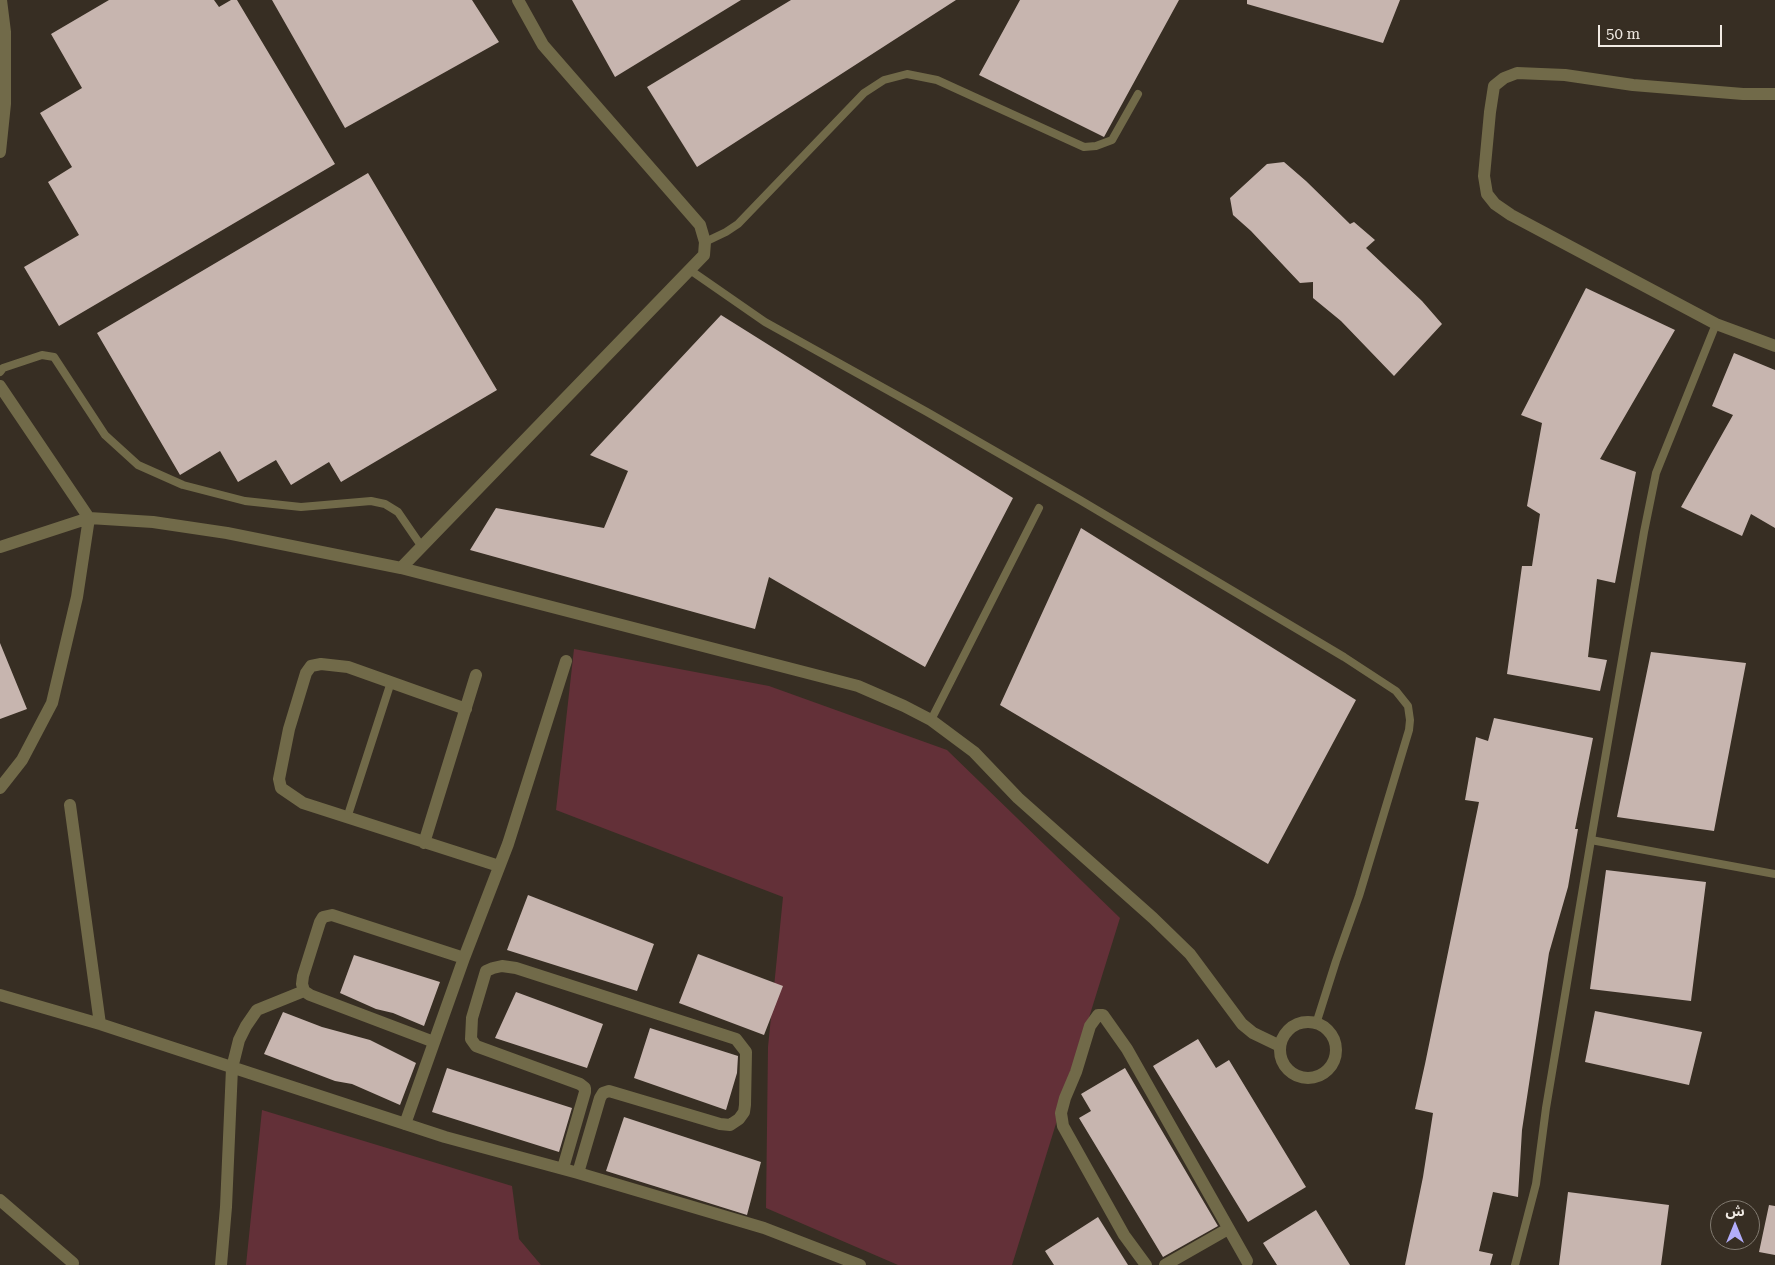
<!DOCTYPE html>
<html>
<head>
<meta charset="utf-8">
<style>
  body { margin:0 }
  #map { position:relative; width:1775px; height:1265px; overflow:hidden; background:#372e23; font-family:"Roboto Serif","Noto Sans Arabic",serif }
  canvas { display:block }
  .north { position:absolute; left:1710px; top:1200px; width:50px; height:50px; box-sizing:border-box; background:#372e23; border:1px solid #817a70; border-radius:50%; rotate:0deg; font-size:14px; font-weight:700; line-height:20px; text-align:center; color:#f1ebe4 }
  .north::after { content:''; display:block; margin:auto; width:18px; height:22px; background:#b2adfa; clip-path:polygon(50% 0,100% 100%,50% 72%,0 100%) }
  .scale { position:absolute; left:1598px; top:25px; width:124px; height:22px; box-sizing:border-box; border:2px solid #f1ebe4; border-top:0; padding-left:6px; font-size:15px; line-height:18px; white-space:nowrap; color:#f1ebe4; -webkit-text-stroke:4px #372e23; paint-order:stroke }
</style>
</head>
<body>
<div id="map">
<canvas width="1775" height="1265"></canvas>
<div class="north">ش</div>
<div class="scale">50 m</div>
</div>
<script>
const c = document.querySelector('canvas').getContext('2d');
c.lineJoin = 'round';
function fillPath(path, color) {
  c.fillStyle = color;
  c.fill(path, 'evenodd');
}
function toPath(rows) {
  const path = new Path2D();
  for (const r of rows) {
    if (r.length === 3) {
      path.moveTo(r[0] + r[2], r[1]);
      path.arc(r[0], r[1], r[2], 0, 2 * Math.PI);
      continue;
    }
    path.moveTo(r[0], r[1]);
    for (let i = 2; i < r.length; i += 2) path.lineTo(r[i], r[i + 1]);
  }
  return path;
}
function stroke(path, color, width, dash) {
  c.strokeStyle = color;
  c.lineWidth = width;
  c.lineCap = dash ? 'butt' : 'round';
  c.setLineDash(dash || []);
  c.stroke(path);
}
const green = toPath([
  [574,649,769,686,947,750,1120,918,1012,1265,898,1265,766,1208,768,1047,783,897,556,810],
  [262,1110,512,1186,519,1239,541,1265,246,1265]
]);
const building = toPath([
  [109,0,214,0,219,7,231,0,237,0,335,164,59,326,24,267,79,235,48,182,72,167,40,113,82,88,51,34],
  [272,0,472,0,499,42,345,128],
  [572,0,741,0,615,77],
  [791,0,956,0,697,167,647,87],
  [1020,0,1179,0,1104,137,979,75],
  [1247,0,1400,0,1383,43,1247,4],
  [1284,162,1306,181,1350,224,1354,222,1375,240,1366,248,1422,301,1442,324,1394,376,1341,321,1313,298,1313,282,1300,283,1251,231,1233,215,1230,198,1267,164],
  [368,173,497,390,341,482,329,462,291,485,276,460,238,482,220,451,180,475,97,333],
  [1586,288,1675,330,1600,459,1636,472,1615,583,1597,579,1588,657,1607,660,1600,691,1507,674,1522,566,1532,566,1540,514,1527,506,1542,423,1521,415],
  [721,315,1013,498,925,667,769,577,755,629,470,550,496,508,604,528,628,471,590,455],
  [1734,353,1775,370,1775,528,1751,514,1742,536,1681,507,1733,415,1712,406],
  [1081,528,1356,700,1268,864,1000,705],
  [0,643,27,709,0,719],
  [1651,652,1746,663,1714,831,1617,817],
  [1494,718,1593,738,1575,829,1578,829,1568,887,1549,953,1522,1130,1518,1197,1493,1192,1479,1251,1493,1254,1490,1265,1405,1265,1423,1177,1433,1113,1415,1109,1425,1064,1479,802,1465,800,1476,737,1488,741],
  [1606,870,1706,882,1691,1001,1590,989],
  [528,895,654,944,637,991,507,950],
  [698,954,783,986,764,1035,679,1003],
  [354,955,440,982,424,1026,393,1013,376,1009,340,993],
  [516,992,603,1024,587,1068,495,1038],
  [1595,1011,1702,1032,1689,1085,1585,1062],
  [283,1012,322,1027,370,1040,416,1063,400,1105,352,1084,335,1081,264,1054],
  [650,1028,738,1056,737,1073,726,1110,634,1078],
  [1198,1039,1216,1068,1229,1060,1306,1187,1248,1222,1153,1066],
  [447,1068,572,1108,559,1152,432,1112],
  [1125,1068,1218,1226,1163,1257,1079,1118,1091,1111,1081,1094],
  [624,1117,761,1162,747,1215,606,1171],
  [1568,1192,1669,1205,1661,1265,1559,1265],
  [1769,1205,1775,1206,1775,1255,1759,1252],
  [1316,1210,1350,1265,1277,1265,1263,1243],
  [1098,1217,1128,1265,1054,1265,1045,1251]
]);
const lane = toPath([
  [705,242,726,232,738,224,864,93,884,80,907,74,937,80,1084,147,1096,146,1112,140,1138,94],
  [690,270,765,322,927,412,1080,500,1344,657,1396,691,1408,706,1410,720,1409,730,1359,896,1336,961,1316,1024],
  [0,372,3,368,42,355,54,357,105,435,138,465,183,485,245,501,301,507,371,501,385,504,398,512,422,547],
  [931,720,1039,508],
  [347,818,391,682],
  [1591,840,1775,874],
  [1515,1265,1536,1184,1546,1108,1591,840,1644,532,1656,473,1716,324]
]);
const street = toPath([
  [1775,94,1743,94,1633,85,1565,75,1517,73,1504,78,1494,86,1490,112,1484,176,1487,194,1495,204,1511,215,1716,324,1775,346],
  [0,152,5,104,5,32,1,0],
  [0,386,89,518,153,522,227,533,401,568,858,686,904,706,931,720,974,752,1018,798,1153,918,1190,954,1242,1024,1253,1033,1280,1046],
  [0,547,89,518,77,597,52,703,22,760,0,788],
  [401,568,704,255,705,242,700,225,543,45,518,0],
  [466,709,348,667,321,664,311,666,306,673,289,729,279,779,281,788,303,803,499,866],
  [70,805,100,1024],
  [424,843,476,675],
  [0,995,100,1024,445,1137,578,1173,764,1228,860,1265],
  [1308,1050,28],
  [434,1042,310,995,304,991,302,984,303,976,320,922,323,917,332,915,464,958],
  [405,1124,464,958,508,844,566,661],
  [563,1168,585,1092,585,1088,580,1084,476,1046,471,1039,472,1018,486,971,493,968,502,966,516,968,736,1039,746,1052,745,1105,744,1112,739,1119,730,1125,720,1124,609,1091,603,1093,600,1098,578,1173],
  [0,1200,73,1263],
  [221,1265,226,1207,232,1068,239,1040,246,1026,257,1010,304,991],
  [1146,1265,1124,1235,1063,1126,1061,1113,1065,1098,1076,1072,1090,1026,1098,1015,1103,1015,1127,1049,1247,1261],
  [1165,1265,1228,1229]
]);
fillPath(green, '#633038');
fillPath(building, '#c7b5af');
stroke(lane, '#716a49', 8);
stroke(street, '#716a49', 12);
</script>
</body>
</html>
